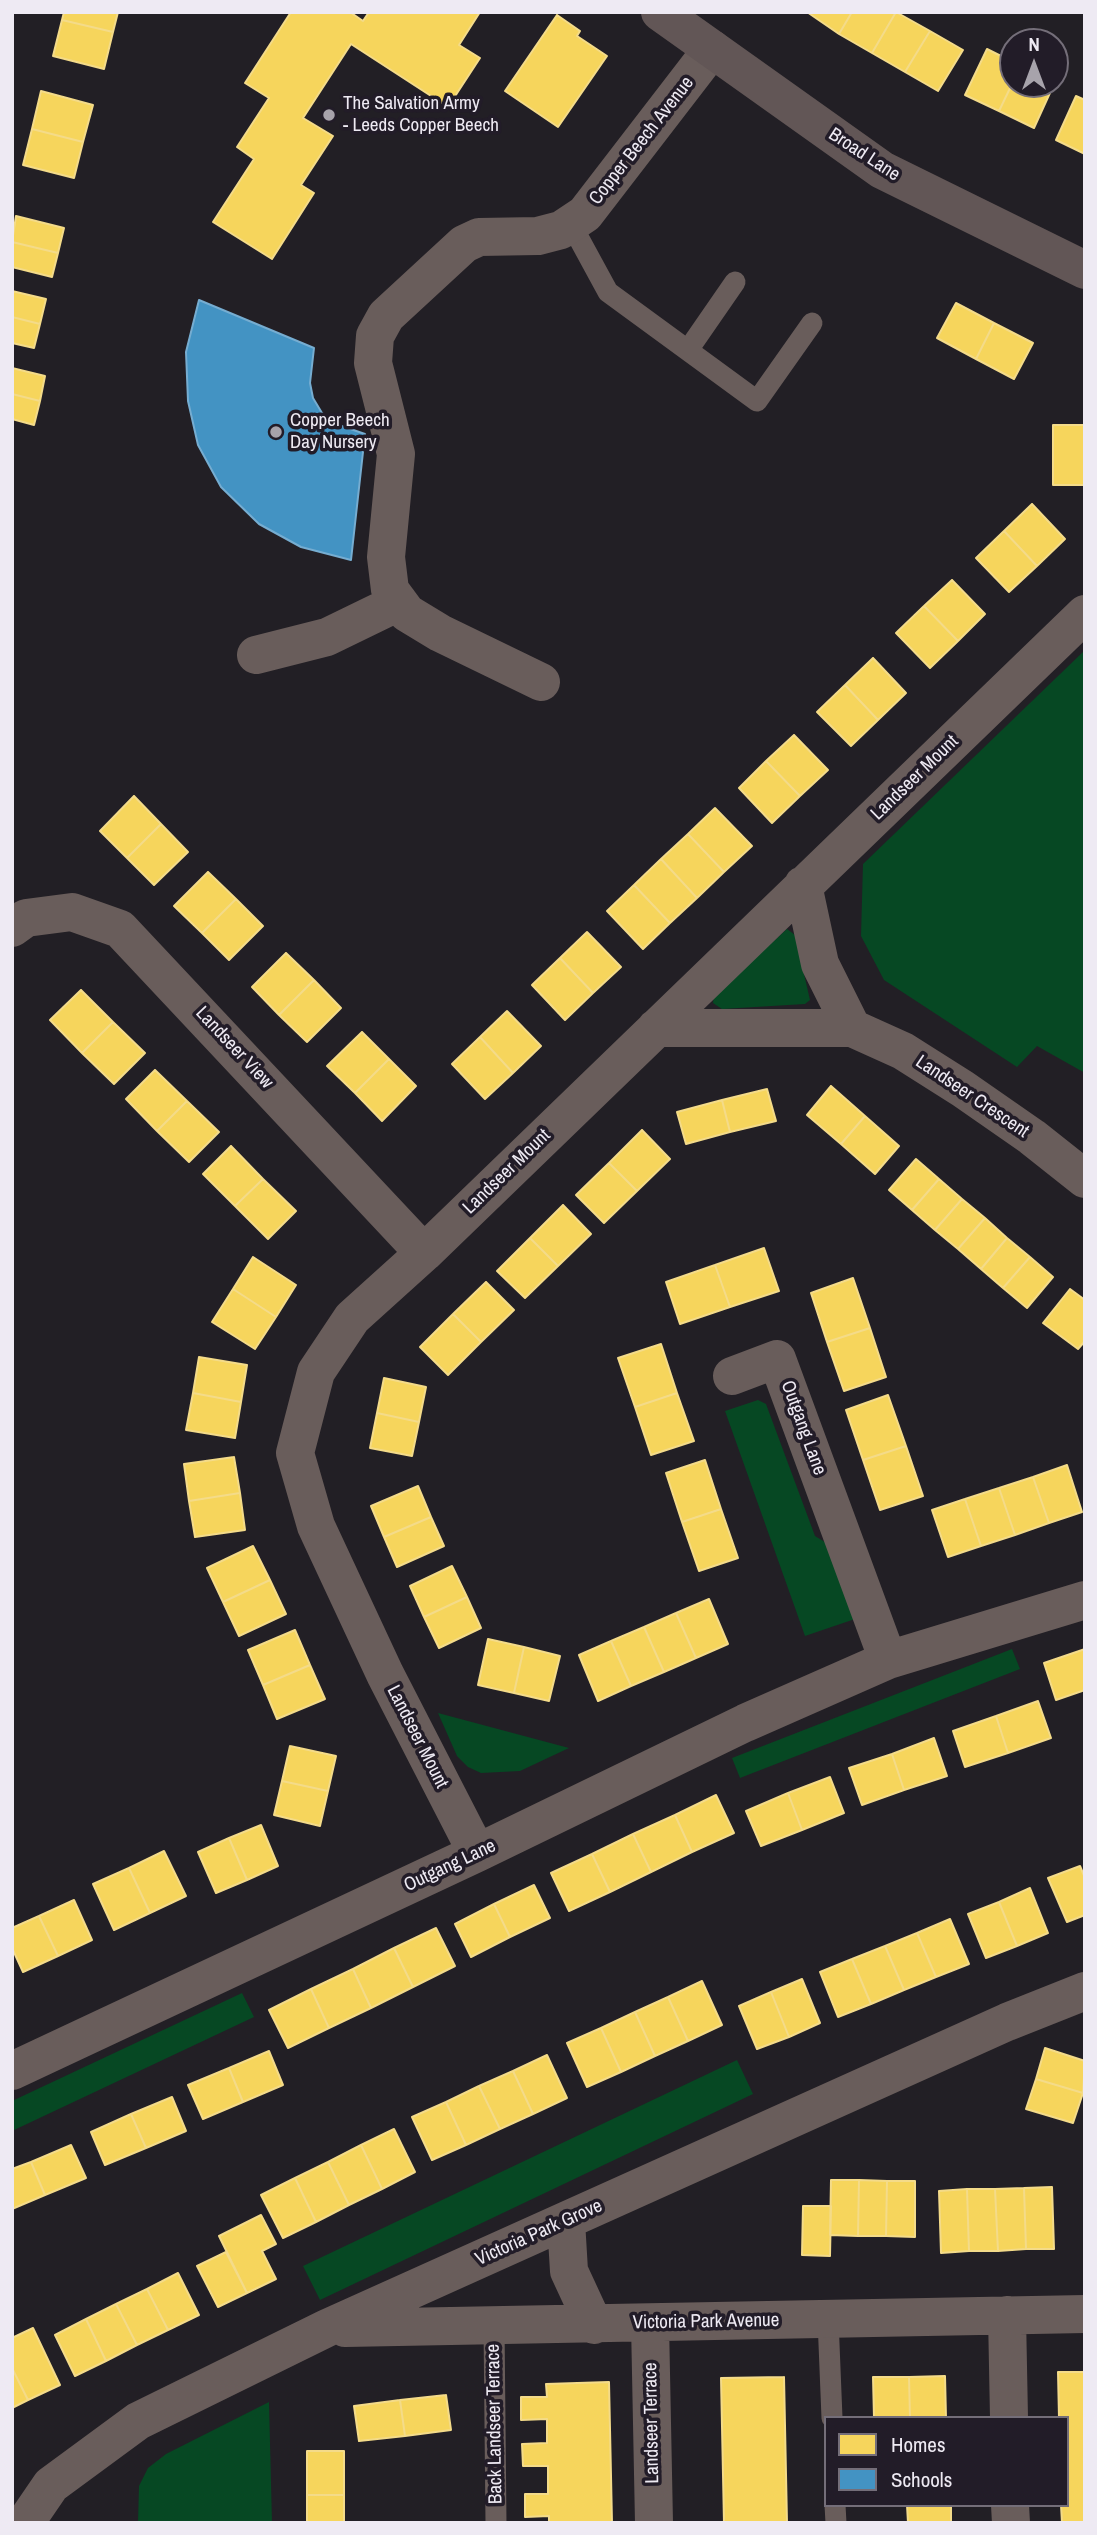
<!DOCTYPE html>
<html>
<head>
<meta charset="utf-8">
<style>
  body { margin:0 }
  #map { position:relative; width:1097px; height:2535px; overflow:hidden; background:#221f25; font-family:"Archivo Narrow",sans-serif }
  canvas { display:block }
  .frame { position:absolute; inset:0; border:14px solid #eeeaf3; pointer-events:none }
  .legend { position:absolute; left:824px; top:2416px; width:245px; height:91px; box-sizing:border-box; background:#221c28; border:2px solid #746e79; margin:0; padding:9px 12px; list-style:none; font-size:21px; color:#eeeaf3 }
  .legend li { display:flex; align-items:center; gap:14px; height:35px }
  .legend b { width:35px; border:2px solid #746e79 }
  .north { position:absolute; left:999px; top:28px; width:70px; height:70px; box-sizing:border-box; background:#221c28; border:2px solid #746e79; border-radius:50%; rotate:0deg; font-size:19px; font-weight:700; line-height:28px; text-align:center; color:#eeeaf3 }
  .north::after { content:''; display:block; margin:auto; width:24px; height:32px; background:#a7a3ab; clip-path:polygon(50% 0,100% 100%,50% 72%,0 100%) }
</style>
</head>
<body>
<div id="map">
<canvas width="1097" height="2535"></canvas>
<div class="frame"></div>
<ul class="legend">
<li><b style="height:19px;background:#f6d55c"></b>Homes</li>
<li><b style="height:19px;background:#4393c3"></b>Schools</li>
</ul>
<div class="north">N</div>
</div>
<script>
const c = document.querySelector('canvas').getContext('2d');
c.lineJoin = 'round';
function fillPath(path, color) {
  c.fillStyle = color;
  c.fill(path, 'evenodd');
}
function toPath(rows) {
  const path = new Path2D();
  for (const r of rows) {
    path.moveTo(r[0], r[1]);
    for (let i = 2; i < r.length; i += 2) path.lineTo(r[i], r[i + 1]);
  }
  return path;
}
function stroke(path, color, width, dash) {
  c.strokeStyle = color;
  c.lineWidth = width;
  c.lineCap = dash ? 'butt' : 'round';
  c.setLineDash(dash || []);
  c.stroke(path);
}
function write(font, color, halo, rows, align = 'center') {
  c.font = font + ' "Archivo Narrow",sans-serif';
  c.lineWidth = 7;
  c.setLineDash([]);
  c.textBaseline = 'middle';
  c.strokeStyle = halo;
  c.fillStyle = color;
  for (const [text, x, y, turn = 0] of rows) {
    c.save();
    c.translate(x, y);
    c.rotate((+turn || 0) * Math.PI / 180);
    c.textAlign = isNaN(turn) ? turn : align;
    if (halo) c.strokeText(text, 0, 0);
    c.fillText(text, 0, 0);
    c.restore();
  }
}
const green = toPath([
  [1085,650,1085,1073,1037,1046,1017,1067,884,980,861,936,863,864],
  [787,929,795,935,810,1000,805,1004,722,1009,713,1003,714,995],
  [758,1400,766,1404,815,1536,828,1544,855,1619,805,1636,725,1411],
  [1012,1649,1020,1669,740,1778,732,1758],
  [438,1713,569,1748,520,1771,481,1773,468,1767,457,1756],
  [242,1993,254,2017,12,2131,12,2101],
  [737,2060,753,2094,320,2300,303,2266],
  [269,2402,272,2523,138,2523,139,2486,148,2468,166,2454]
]);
const homes = toPath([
  [64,12,118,12,113,32,62,20,64,12],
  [291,12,350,12,363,21,369,12,480,12,459,45,480,58,448,107,351,44,303,118,333,136,301,185,314,193,272,259,213,222,254,159,237,147,269,98,245,83,291,12],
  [807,12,852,12,839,34,807,12],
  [852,12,896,12,872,53,839,34,852,12],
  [896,12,930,31,905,72,872,53,896,12],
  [557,15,580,31,577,36,607,56,558,127,505,91,557,15],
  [62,20,113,32,104,69,53,56,62,20],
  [930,31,963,50,938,91,905,72,930,31],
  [987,49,1013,62,1013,82,999,111,965,95,987,49],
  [1013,82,1054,84,1034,128,999,111,1013,82],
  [41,91,93,105,83,142,32,129,41,91],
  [1076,96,1085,100,1085,154,1056,140,1076,96],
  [32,129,83,142,74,178,23,165,32,129],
  [16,216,64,228,58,253,12,242,16,216],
  [12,242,58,253,52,277,12,267,12,242],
  [12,291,46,299,40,324,12,317,12,291],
  [956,303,994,323,976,359,937,338,956,303],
  [12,317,40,324,34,348,12,343,12,317],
  [994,323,1033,343,1014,379,976,359,994,323],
  [12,368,45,376,40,401,12,394,12,368],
  [12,394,40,401,34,425,12,419,12,394],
  [1053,425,1085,425,1085,485,1053,485,1053,425],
  [1032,504,1065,539,1037,566,1004,531,1032,504],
  [1004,531,1037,566,1009,592,976,558,1004,531],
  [952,580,985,614,958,641,924,606,952,580],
  [924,606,958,641,930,668,896,633,924,606],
  [873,658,906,693,878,720,845,685,873,658],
  [845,685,878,720,851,746,817,712,845,685],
  [794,735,828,770,800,796,766,761,794,735],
  [766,761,800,796,772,823,739,788,766,761],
  [134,796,161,824,127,858,100,831,134,796],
  [715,808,752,846,724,872,688,834,715,808],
  [161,824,188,852,154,885,127,858,161,824],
  [688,834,724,872,697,898,661,859,688,834],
  [661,859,697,898,670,923,634,885,661,859],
  [208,872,236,899,202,933,174,906,208,872],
  [634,885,670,923,643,949,607,911,634,885],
  [236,899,263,926,229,960,202,933,236,899],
  [587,932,621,967,593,993,560,958,587,932],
  [286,953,314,980,279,1015,252,987,286,953],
  [560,958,593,993,565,1020,532,985,560,958],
  [314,980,341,1008,307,1042,279,1015,314,980],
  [81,990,113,1022,82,1053,50,1020,81,990],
  [507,1011,541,1046,513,1073,480,1037,507,1011],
  [113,1022,145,1053,114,1084,82,1053,113,1022],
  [362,1032,389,1059,355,1093,327,1066,362,1032],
  [480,1037,513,1073,485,1099,452,1064,480,1037],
  [389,1059,416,1086,382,1121,355,1093,389,1059],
  [155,1070,187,1101,157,1131,126,1099,155,1070],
  [831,1086,865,1116,841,1144,807,1115,831,1086],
  [767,1089,776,1121,730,1132,722,1100,767,1089],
  [722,1100,730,1132,686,1144,677,1112,722,1100],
  [187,1101,219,1132,189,1162,157,1131,187,1101],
  [865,1116,899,1146,875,1174,841,1144,865,1116],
  [642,1130,670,1159,637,1191,609,1163,642,1130],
  [231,1146,263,1179,235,1206,203,1174,231,1146],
  [916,1159,939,1179,912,1210,889,1190,916,1159],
  [609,1163,637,1191,604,1223,576,1195,609,1163],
  [263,1179,296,1211,268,1239,235,1206,263,1179],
  [939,1179,962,1199,935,1230,912,1210,939,1179],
  [962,1199,985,1218,958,1249,935,1230,962,1199],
  [563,1205,591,1234,558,1266,530,1238,563,1205],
  [985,1218,1007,1238,981,1269,958,1249,985,1218],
  [530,1238,558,1266,525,1298,497,1271,530,1238],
  [1007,1238,1030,1257,1003,1288,981,1269,1007,1238],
  [764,1248,779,1291,730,1307,715,1265,764,1248],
  [253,1257,296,1285,276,1317,233,1289,253,1257],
  [1030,1257,1053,1277,1027,1308,1003,1288,1030,1257],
  [715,1265,730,1307,680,1324,666,1282,715,1265],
  [853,1278,870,1328,827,1342,811,1293,853,1278],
  [486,1282,514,1310,481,1342,453,1314,486,1282],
  [233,1289,276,1317,255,1349,212,1322,233,1289],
  [1070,1289,1085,1300,1085,1341,1078,1349,1043,1323,1070,1289],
  [453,1314,481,1342,448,1375,420,1347,453,1314],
  [870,1328,886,1377,844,1391,827,1342,870,1328],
  [661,1344,677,1393,635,1407,618,1358,661,1344],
  [199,1357,247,1365,241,1402,193,1393,199,1357],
  [384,1378,426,1387,419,1422,377,1413,384,1378],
  [193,1393,241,1402,235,1438,186,1430,193,1393],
  [677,1393,694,1441,651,1455,635,1407,677,1393],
  [888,1395,906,1446,863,1460,846,1410,888,1395],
  [377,1413,419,1422,412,1456,370,1448,377,1413],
  [906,1446,923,1496,880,1510,863,1460,906,1446],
  [234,1457,240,1493,189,1501,184,1464,234,1457],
  [705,1460,721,1509,682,1522,666,1473,705,1460],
  [1067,1465,1082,1512,1049,1523,1033,1477,1067,1465],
  [1033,1477,1049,1523,1015,1535,999,1488,1033,1477],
  [418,1486,431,1517,384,1537,371,1506,418,1486],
  [999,1488,1015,1535,981,1546,965,1499,999,1488],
  [240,1493,245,1530,195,1537,189,1501,240,1493],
  [965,1499,981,1546,948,1557,932,1510,965,1499],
  [721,1509,738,1558,699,1571,682,1522,721,1509],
  [431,1517,444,1546,397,1567,384,1537,431,1517],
  [253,1546,270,1580,223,1602,207,1568,253,1546],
  [452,1566,467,1597,424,1617,410,1586,452,1566],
  [270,1580,286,1614,239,1636,223,1602,270,1580],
  [467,1597,481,1628,439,1648,424,1617,467,1597],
  [709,1599,728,1644,696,1658,676,1613,709,1599],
  [676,1613,696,1658,664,1672,644,1627,676,1613],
  [644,1627,664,1672,631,1686,611,1641,644,1627],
  [295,1630,310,1665,263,1685,248,1650,295,1630],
  [488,1639,524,1647,514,1693,478,1685,488,1639],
  [611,1641,631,1686,598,1701,579,1655,611,1641],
  [524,1647,560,1656,549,1701,514,1693,524,1647],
  [1085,1649,1085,1690,1056,1700,1044,1663,1085,1649],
  [310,1665,325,1699,277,1719,263,1685,310,1665],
  [1038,1701,1051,1738,1008,1753,996,1716,1038,1701],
  [996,1716,1008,1753,965,1767,953,1731,996,1716],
  [934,1738,947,1776,904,1790,892,1754,934,1738],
  [290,1746,336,1756,328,1791,282,1781,290,1746],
  [892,1754,904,1790,862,1805,849,1768,892,1754],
  [830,1777,844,1813,802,1830,788,1793,830,1777],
  [282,1781,328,1791,320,1826,274,1815,282,1781],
  [788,1793,802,1830,761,1846,746,1811,788,1793],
  [716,1795,734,1833,692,1852,675,1815,716,1795],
  [675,1815,692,1852,651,1872,633,1834,675,1815],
  [261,1825,278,1866,247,1880,229,1838,261,1825],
  [633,1834,651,1872,610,1892,592,1854,633,1834],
  [229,1838,247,1880,216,1893,198,1852,229,1838],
  [164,1851,186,1896,150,1913,129,1868,164,1851],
  [592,1854,610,1892,569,1911,551,1873,592,1854],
  [1080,1866,1085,1878,1085,1915,1067,1922,1048,1878,1080,1866],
  [129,1868,150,1913,114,1930,93,1884,129,1868],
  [534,1885,550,1918,510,1937,494,1904,534,1885],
  [1030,1888,1048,1933,1017,1946,999,1902,1030,1888],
  [74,1900,92,1940,58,1956,39,1916,74,1900],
  [999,1902,1017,1946,986,1958,968,1914,999,1902],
  [494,1904,510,1937,471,1957,455,1924,494,1904],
  [39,1916,58,1956,23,1972,12,1948,12,1928,39,1916],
  [950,1919,969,1964,936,1977,917,1933,950,1919],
  [436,1928,455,1966,413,1987,394,1948,436,1928],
  [917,1933,936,1977,904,1990,885,1946,917,1933],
  [885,1946,904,1990,871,2004,852,1959,885,1946],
  [394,1948,413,1987,371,2008,353,1969,394,1948],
  [852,1959,871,2004,838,2017,820,1972,852,1959],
  [353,1969,371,2008,329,2028,311,1989,353,1969],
  [802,1979,820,2023,789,2037,771,1992,802,1979],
  [702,1981,722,2025,688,2041,668,1997,702,1981],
  [311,1989,329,2028,288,2048,269,2010,311,1989],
  [771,1992,789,2037,757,2049,739,2006,771,1992],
  [668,1997,688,2041,655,2056,635,2012,668,1997],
  [635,2012,655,2056,621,2072,601,2028,635,2012],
  [601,2028,621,2072,587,2087,567,2043,601,2028],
  [1045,2048,1085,2061,1083,2093,1036,2079,1045,2048],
  [269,2051,283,2085,243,2102,229,2068,269,2051],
  [547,2055,567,2098,533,2114,513,2071,547,2055],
  [229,2068,243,2102,203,2119,188,2085,229,2068],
  [513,2071,533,2114,500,2129,479,2086,513,2071],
  [1036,2079,1083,2093,1073,2123,1026,2109,1036,2079],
  [479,2086,500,2129,466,2145,446,2102,479,2086],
  [172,2097,186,2131,146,2148,131,2114,172,2097],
  [446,2102,466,2145,432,2160,412,2117,446,2102],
  [131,2114,146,2148,105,2165,91,2132,131,2114],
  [394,2129,415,2172,382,2189,361,2145,394,2129],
  [71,2145,86,2178,45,2195,31,2162,71,2145],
  [361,2145,382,2189,349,2205,328,2162,361,2145],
  [31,2162,45,2195,12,2209,12,2169,31,2162],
  [328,2162,349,2205,316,2222,295,2178,328,2162],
  [295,2178,316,2222,283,2238,261,2195,295,2178],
  [831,2180,859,2180,858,2236,830,2235,831,2180],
  [859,2180,887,2181,886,2236,858,2236,859,2180],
  [887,2181,915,2181,915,2237,886,2236,887,2181],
  [1052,2187,1054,2249,1026,2249,1024,2188,1052,2187],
  [1024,2188,1026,2249,998,2251,995,2189,1024,2188],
  [967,2189,969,2251,941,2253,939,2191,967,2189],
  [967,2189,995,2189,998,2251,969,2251,967,2189],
  [803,2206,831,2206,830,2256,802,2255,803,2206],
  [261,2215,276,2244,262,2251,276,2279,247,2293,219,2236,261,2215],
  [226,2252,247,2293,218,2307,197,2266,226,2252],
  [178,2273,199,2315,168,2330,147,2289,178,2273],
  [147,2289,168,2330,137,2345,116,2304,147,2289],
  [116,2304,137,2345,106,2361,86,2319,116,2304],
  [86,2319,106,2361,75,2376,55,2335,86,2319],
  [33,2328,60,2385,28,2400,12,2368,12,2338,33,2328],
  [12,2368,28,2400,12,2408,12,2368],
  [1058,2372,1085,2372,1085,2523,1062,2523,1061,2505,1067,2505,1067,2418,1059,2418,1058,2372],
  [945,2376,946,2418,910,2418,909,2377,945,2376],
  [784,2377,787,2523,724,2523,721,2378,784,2377],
  [873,2377,909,2377,910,2418,874,2418,873,2377],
  [609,2382,612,2523,549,2523,549,2516,525,2517,525,2494,548,2494,548,2466,523,2466,522,2444,547,2443,547,2419,521,2420,521,2397,547,2397,546,2384,609,2382],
  [446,2395,451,2430,405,2436,400,2400,446,2395],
  [400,2400,405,2436,359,2441,354,2406,400,2400],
  [307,2451,344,2451,344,2495,307,2495,307,2451],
  [307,2495,344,2495,344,2523,307,2523,307,2495],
  [907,2505,951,2505,951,2523,908,2523,907,2505]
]);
const schools = toPath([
  [199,300,314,348,310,383,313,398,322,413,333,423,365,434,351,560,301,547,259,524,221,487,198,445,188,401,186,352,199,300]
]);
const lane = toPath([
  [571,224,608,292,757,401,812,323],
  [688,350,735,282],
  [828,2319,832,2418],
  [494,2325,496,2523],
  [835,2505,836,2523]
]);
const street = toPath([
  [256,655,327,637,399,602],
  [541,682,440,633,407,613,390,590,386,557,396,454,373,363,375,336,386,316,464,244,479,237,538,236,561,230,585,214,712,49],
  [12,928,26,918,72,912,120,929,424,1253],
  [656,1028,852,1028,820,964,803,885],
  [852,1028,903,1051,963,1089,1032,1137,1085,1179],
  [732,1376,777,1359,888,1660],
  [477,1853,385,1674,316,1526,295,1453,316,1372,352,1318,424,1253,1085,614],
  [12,2071,477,1853,745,1723,888,1660,1085,1600],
  [566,2221,569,2271,594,2325],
  [1007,2315,1009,2418],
  [650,2323,654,2523],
  [345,2328,1085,2314],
  [1010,2505,1011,2523],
  [25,2523,51,2485,138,2421,327,2328,1007,2022,1085,1991]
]);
const secondary = toPath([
  [660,12,882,170,1085,270]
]);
const markers = [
  [329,115,7,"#a7a3ab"],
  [276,432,7,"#a7a3ab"]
];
const poiNames = [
  ["The Salvation Army",343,104],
  ["- Leeds Copper Beech",343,126],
  ["Copper Beech",290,421],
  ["Day Nursery",290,443]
];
const streetNames = [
  ["Copper Beech Avenue",642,141,-52],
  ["Broad Lane",864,155,33],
  ["Landseer Mount",915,778,-44],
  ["Landseer View",234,1048,47],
  ["Landseer Crescent",972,1097,34],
  ["Landseer Mount",507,1172,-44],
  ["Outgang Lane",803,1428,70],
  ["Landseer Mount",417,1737,63],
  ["Outgang Lane",450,1866,-25],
  ["Victoria Park Grove",539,2233,-24],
  ["Victoria Park Avenue",706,2322,-1],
  ["Landseer Terrace",652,2423,-91],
  ["Back Landseer Terrace",495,2424,-91]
];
fillPath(green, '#064823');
fillPath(homes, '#f6d55c');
stroke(homes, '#f4db89', 2);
fillPath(schools, '#4393c3');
stroke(schools, '#76add1', 2);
stroke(lane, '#695d5b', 21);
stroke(street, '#695d5b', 38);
stroke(secondary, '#625656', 38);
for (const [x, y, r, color] of markers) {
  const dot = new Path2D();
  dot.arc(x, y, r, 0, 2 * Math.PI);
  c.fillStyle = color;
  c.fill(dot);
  stroke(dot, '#221c28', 2.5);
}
write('19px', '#eeeaf3', '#221c28', poiNames, 'left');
write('19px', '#eeeaf3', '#221c28', streetNames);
</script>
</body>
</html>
